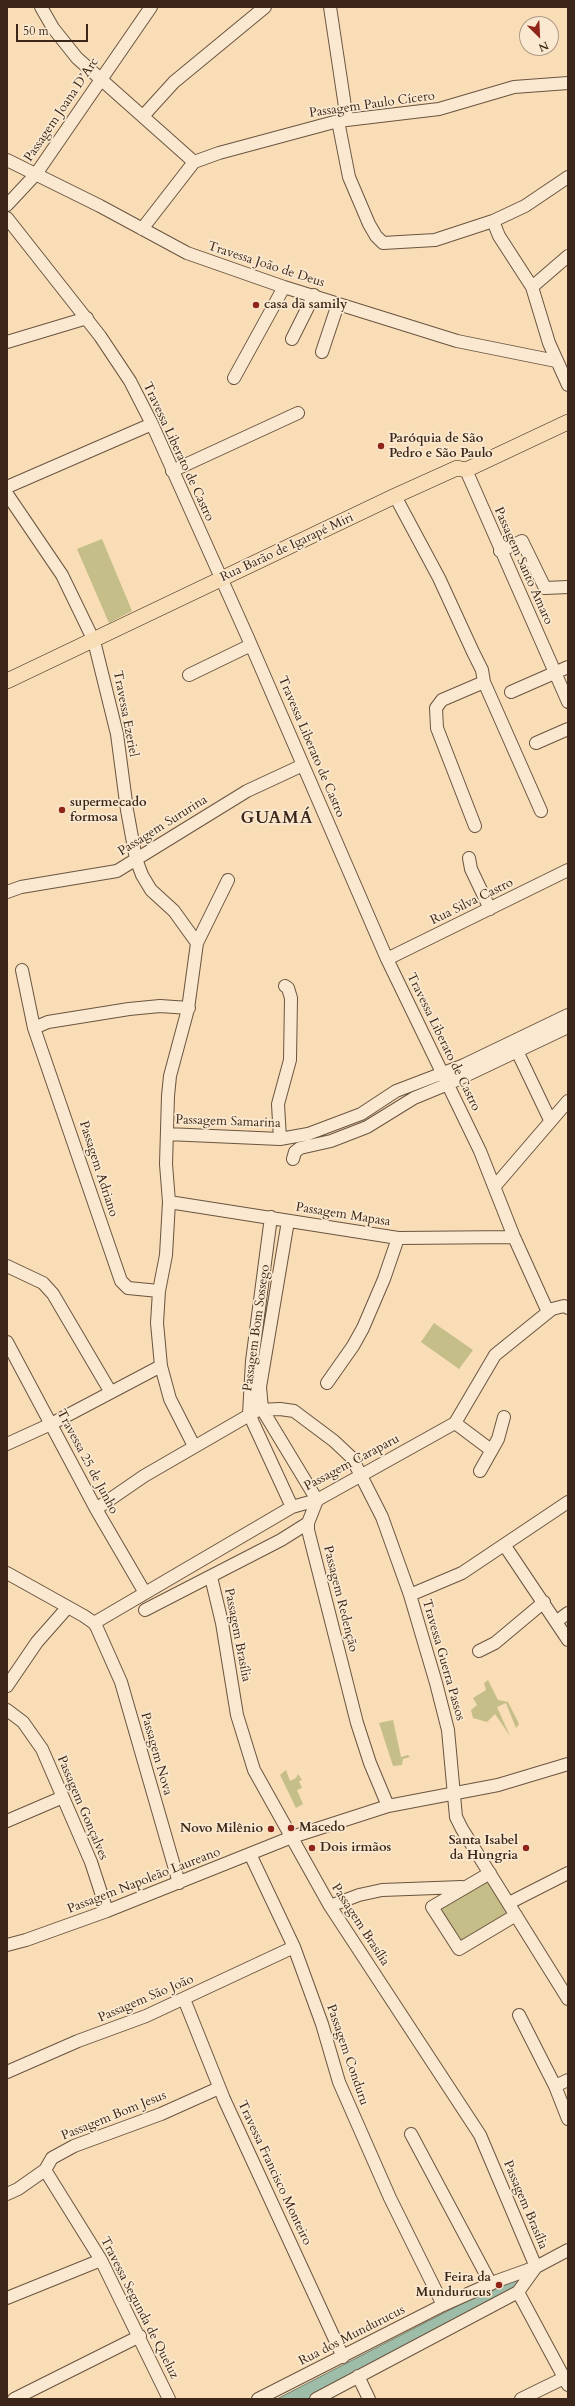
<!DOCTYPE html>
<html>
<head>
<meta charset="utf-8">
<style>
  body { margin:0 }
  #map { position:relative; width:575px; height:2406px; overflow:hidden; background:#f8ddb6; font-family:Cardo,serif }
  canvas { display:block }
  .frame { position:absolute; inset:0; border:8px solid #3c2619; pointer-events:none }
  .north { position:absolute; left:519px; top:16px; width:40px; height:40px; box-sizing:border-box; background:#fae9d0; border:1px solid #ae9b87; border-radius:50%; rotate:156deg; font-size:11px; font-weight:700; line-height:16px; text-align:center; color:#3c2619 }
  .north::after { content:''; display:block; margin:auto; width:14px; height:18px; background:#8f2418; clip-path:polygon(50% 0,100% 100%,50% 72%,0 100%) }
  .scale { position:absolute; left:16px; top:24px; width:72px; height:18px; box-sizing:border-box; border:2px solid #3c2619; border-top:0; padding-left:5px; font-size:12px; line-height:14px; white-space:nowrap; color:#3c2619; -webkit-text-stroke:3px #fae9d0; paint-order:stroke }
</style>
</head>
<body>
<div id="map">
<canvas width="575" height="2406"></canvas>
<div class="frame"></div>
<div class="north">N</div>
<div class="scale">50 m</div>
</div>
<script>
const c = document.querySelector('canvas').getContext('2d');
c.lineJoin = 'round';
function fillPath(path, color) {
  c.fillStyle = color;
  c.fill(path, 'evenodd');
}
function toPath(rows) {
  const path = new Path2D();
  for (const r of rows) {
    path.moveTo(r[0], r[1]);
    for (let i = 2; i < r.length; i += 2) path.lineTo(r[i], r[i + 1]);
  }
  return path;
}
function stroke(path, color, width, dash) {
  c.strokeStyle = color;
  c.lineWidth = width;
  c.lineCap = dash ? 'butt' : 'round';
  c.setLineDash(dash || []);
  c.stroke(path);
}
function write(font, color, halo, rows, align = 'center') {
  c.font = font + ' Cardo,serif';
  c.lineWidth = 3.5;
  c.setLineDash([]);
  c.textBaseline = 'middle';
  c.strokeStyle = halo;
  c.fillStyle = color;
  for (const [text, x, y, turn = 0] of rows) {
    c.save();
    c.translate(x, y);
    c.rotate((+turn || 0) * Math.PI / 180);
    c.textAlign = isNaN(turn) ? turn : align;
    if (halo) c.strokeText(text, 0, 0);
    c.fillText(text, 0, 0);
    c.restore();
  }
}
const green = toPath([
  [102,539,132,611,109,623,77,549],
  [434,1323,473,1350,459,1369,421,1342],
  [488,1680,498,1700,508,1702,519,1724,516,1728,506,1703,497,1707,510,1736,495,1714,487,1722,473,1718,471,1710,477,1705,473,1698,486,1690,484,1683],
  [393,1720,401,1757,408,1755,410,1757,403,1759,402,1765,393,1766,379,1723],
  [286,1770,290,1781,296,1778,298,1774,302,1780,299,1781,302,1788,297,1790,303,1804,296,1808,280,1775],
  [489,1878,513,1916,459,1949,435,1910]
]);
const water = toPath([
  [506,2281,509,2286,508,2294,308,2399,277,2399,506,2281]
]);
const canal = toPath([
  [497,2292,526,2274]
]);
const minor = toPath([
  [41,7,53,28,77,58,194,162],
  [330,7,347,120],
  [144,115,174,82,265,7],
  [338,121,349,177,369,224,376,236,383,243,435,240,493,221,525,206,568,177],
  [7,160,100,206,187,253,284,287,457,341,556,361],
  [7,205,36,174,151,7],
  [7,218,100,336,130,381,152,424,248,638,387,959,480,1151,514,1237,548,1312],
  [493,221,499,236,532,287,549,343,568,385],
  [142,229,194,162,219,153,338,121,439,109,514,87,568,83],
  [532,287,568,256],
  [292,339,314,295],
  [7,342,87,318],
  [322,352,338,304],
  [234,378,284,287],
  [466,470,568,702],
  [172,471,298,413],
  [7,487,152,424],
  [7,494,62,575,94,641,117,734,127,810,136,859,142,875,151,890,174,911,197,943],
  [395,496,439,578,473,652,482,670,484,682,541,811],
  [500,551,522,541,545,588,568,587],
  [189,675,251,645],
  [511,692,568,667],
  [536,743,568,729],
  [475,826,437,728,436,708,442,700,484,682],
  [469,858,471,869,490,909],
  [7,892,21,887,117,871,247,791,303,765],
  [387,959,568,870],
  [22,970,34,1028,121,1281,128,1288,159,1291],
  [34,1028,48,1022,129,1009,160,1006,189,1008],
  [517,1051,550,1120],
  [167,1134,280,1139,308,1134,361,1114,396,1091,464,1065,568,1015],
  [280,1139,278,1104,290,1060,291,998,288,988,285,986],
  [293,1159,295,1152,300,1148,331,1141,367,1127,414,1098,448,1084,568,1027],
  [495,1186,568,1101],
  [169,1202,398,1238,514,1237],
  [271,1217,252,1361,249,1414,292,1507],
  [288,1221,260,1387,262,1409,317,1500,308,1523,308,1530,357,1723,370,1763,388,1806],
  [7,1266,43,1283,53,1294,110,1391],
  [7,1342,96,1509,145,1593],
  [327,1383,353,1346,363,1328,384,1279,398,1238],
  [455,1423,491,1450],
  [7,1444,51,1424,161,1366],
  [194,1446,170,1399,161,1366,157,1323,159,1291,166,1255,169,1202,166,1164,168,1096,170,1076,188,1009,197,943,228,880],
  [480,1471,498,1439,504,1417],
  [96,1509,144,1476,258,1410,280,1409,294,1411,334,1441,352,1458,382,1517,410,1595,436,1683,448,1730,456,1817,462,1829,568,1999],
  [505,1546,568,1640],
  [7,1573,84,1616,94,1623,97,1628,121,1682,179,1883],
  [211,1577,222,1623,237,1715,254,1770,330,1906,480,2135,536,2267],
  [410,1595,462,1573,568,1502],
  [145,1610,281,1540,308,1523],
  [557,1621,568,1613],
  [94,1623,292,1507,317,1500,455,1423,495,1355,552,1309,564,1306,568,1308],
  [479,1651,495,1643,544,1602],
  [7,1686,37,1642,67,1608],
  [7,1710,23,1722,42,1749,91,1862,107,1911],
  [7,1821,63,1797],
  [250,1854,294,1947,322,2024,339,2082,390,2198,443,2305],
  [490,1873,432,1907,459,1949,516,1915],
  [509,1903,568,1873],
  [330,1906,359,1895,382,1890,462,1887],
  [7,1945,26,1940,107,1911,292,1837,388,1806,498,1785,568,1764],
  [184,1999,224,2099,343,2357],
  [519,2015,555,2086,568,2119],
  [7,2072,78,2041,146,2016,294,1947],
  [555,2086,568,2080],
  [411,2134,491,2284],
  [45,2170,101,2260,169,2399],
  [7,2194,18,2189,45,2170,52,2158,74,2146,161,2114,219,2088],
  [536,2267,518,2292,568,2385],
  [7,2298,101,2260],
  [358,2376,369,2399],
  [14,2399,140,2336],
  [258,2399,443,2305,497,2281,536,2267,568,2250],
  [316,2399,518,2292],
  [521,2399,564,2378]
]);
const major = toPath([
  [7,681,395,496,457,468,466,470,568,422]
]);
const markers = [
  [256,305,4,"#8f2418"],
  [381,446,4,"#8f2418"],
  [62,810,4,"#8f2418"],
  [291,1828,4,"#8f2418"],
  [271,1829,4,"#8f2418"],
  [312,1848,4,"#8f2418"],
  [526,1848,4,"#8f2418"],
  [499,2285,4,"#8f2418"]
];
const streetNames = [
  ["Passagem Paulo Cícero",372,105,-8],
  ["Passagem Joana D’Arc",62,110,-56],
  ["Travessa João de Deus",266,265,18],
  ["Travessa Liberato de Castro",178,452,65],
  ["Rua Barão de Igarapé Miri",287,548,-25],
  ["Passagem Santo Amaro",523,566,66],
  ["Travessa Ezeriel",125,714,79],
  ["Travessa Liberato de Castro",311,747,67],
  ["Passagem Sururina",163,826,-32],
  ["Rua Silva Castro",472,902,-26],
  ["Travessa Liberato de Castro",443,1042,64],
  ["Passagem Samarina",228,1122,2],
  ["Passagem Adriano",98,1169,72],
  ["Passagem Mapasa",343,1215,9],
  ["Passagem Bom Sossego",257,1328,-82],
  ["Travessa 25 de Junho",87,1462,62],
  ["Passagem Caraparu",352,1463,-28],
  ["Passagem Redenção",340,1599,76],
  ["Passagem Brasília",237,1635,79],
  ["Travessa Guerra Passos",443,1660,74],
  ["Passagem Nova",156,1754,74],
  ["Passagem Gonçalves",82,1808,67],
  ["Passagem Napoleão Laureano",144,1881,-21],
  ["Passagem Brasília",360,1925,57],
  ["Passagem São João",146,1999,-23],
  ["Passagem Conduru",347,2055,71],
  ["Passagem Bom Jesus",114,2116,-22],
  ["Travessa Francisco Monteiro",274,2173,65],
  ["Passagem Brasília",525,2205,67],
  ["Travessa Segunda de Queluz",139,2308,63],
  ["Rua dos Mundurucus",352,2336,-27]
];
const poiNames = [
  ["casa da samily",264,305],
  ["Paróquia de São",389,439],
  ["Pedro e São Paulo",389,454],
  ["supermecado",70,803],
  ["formosa",70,818],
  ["Macedo",299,1828],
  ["Novo Milênio",263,1829,"right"],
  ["Santa Isabel",518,1841,"right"],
  ["da Hungria",518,1856,"right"],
  ["Dois irmãos",320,1848],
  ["Feira da",491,2278,"right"],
  ["Mundurucus",491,2293,"right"]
];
const districtNames = [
  ["GUAMÁ",277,819]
];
fillPath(green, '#c5be88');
fillPath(water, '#9ebda9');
stroke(water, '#77816f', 1);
stroke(canal, '#9ebda9', 10);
stroke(minor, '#6b5440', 14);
stroke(major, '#3c2619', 16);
stroke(minor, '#fae9d0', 12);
stroke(major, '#f8ddb6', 15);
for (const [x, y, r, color] of markers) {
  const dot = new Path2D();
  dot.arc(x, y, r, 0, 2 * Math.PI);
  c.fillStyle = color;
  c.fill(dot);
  stroke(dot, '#fae9d0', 1.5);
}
write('13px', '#3c2619', '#fae9d0', streetNames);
write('bold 13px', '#3c2619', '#fae9d0', poiNames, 'left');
c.letterSpacing = '1px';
write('bold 17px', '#3c2619', '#fae9d0', districtNames);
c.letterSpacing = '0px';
</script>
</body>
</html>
